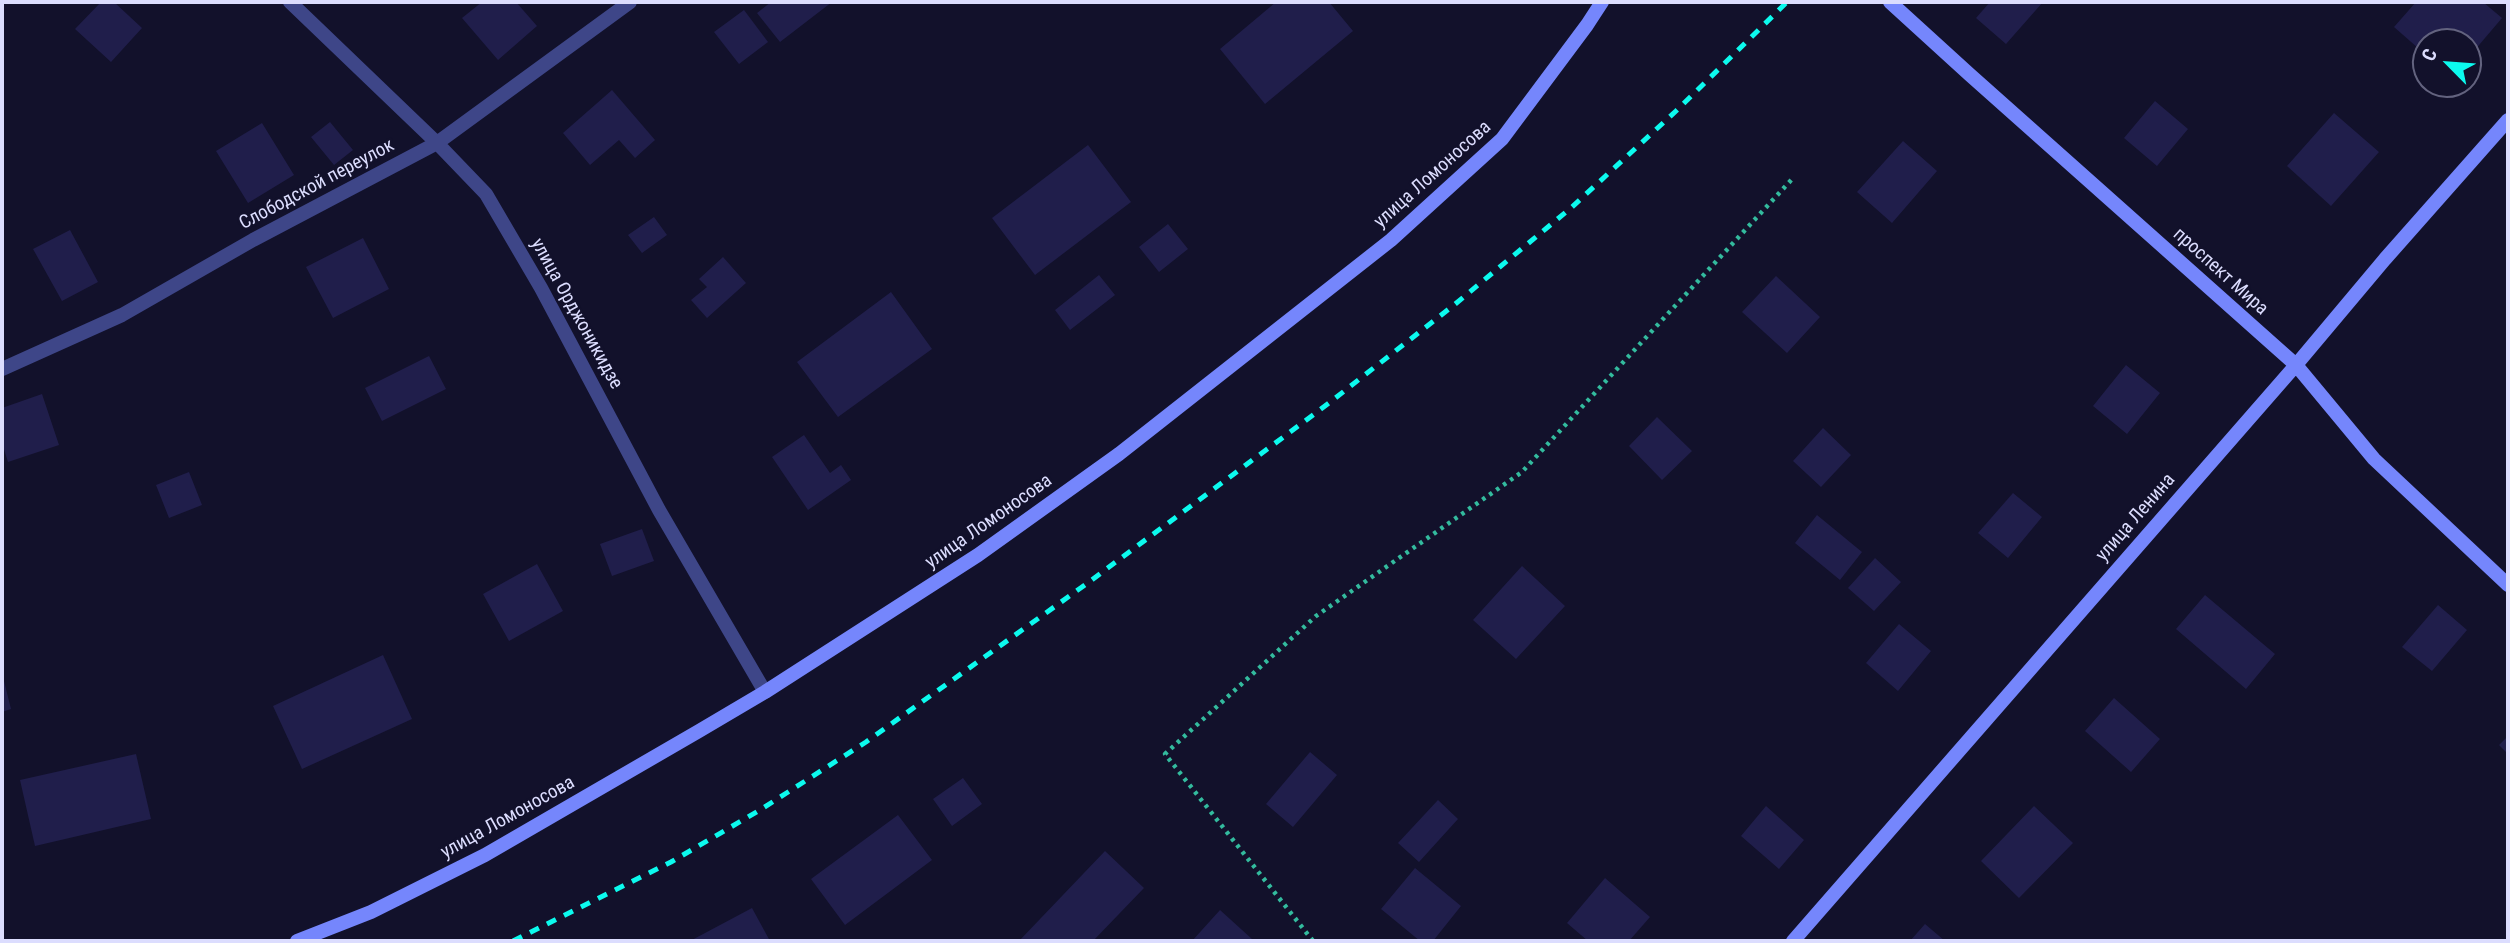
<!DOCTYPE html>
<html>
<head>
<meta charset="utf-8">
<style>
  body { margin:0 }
  #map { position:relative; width:2510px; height:943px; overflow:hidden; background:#12112b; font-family:"Roboto Condensed",sans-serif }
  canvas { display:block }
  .frame { position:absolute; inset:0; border:4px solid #dcddfe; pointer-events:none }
  .north { position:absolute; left:2412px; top:28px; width:70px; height:70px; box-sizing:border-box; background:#12112b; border:2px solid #63637f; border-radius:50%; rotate:295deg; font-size:19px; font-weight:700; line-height:28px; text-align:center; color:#dcddfe }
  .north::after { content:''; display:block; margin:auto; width:24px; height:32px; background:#0cfaee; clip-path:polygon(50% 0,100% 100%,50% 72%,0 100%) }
</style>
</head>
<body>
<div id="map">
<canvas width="2510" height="943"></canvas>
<div class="frame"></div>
<div class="north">С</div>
</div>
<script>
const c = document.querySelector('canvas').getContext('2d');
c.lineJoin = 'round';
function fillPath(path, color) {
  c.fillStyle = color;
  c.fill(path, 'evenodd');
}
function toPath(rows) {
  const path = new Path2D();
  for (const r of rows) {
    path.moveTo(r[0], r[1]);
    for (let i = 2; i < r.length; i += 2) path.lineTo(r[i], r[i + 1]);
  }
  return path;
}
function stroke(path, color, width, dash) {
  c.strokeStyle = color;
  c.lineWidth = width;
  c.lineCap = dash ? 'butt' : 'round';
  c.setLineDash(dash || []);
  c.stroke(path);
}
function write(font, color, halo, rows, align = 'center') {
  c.font = font + ' "Roboto Condensed",sans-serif';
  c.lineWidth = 5;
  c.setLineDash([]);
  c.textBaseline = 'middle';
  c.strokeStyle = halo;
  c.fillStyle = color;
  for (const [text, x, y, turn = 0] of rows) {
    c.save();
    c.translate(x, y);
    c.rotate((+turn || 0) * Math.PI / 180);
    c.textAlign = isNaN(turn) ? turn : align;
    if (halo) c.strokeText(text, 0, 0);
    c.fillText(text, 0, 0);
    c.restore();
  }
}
const building = toPath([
  [101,2,114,2,142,28,111,62,75,29],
  [482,2,516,2,537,26,498,60,462,18],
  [771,2,832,2,780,42,757,13],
  [1276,2,1329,2,1353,31,1265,104,1220,49],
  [1990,2,2043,2,2006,44,1976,18],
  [2416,2,2483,2,2502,18,2468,58,2468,42,2426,42,2426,55,2394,27],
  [744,10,768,42,739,64,714,32],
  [612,90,655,140,635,158,619,140,590,165,563,133],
  [2155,101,2188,129,2157,166,2124,138],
  [2334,113,2379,152,2331,206,2287,166],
  [330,122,353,150,334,165,311,137],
  [262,123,294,175,248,203,216,151],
  [1903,141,1937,171,1892,223,1857,192],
  [1088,145,1131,202,1035,275,992,218],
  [654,217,667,235,642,253,628,235],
  [1168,224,1188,249,1159,272,1139,247],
  [70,230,98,282,62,301,33,249],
  [363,238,389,289,333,318,306,267],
  [723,257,746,283,707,318,691,300,707,287,699,279],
  [1099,275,1115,295,1070,330,1055,310],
  [1776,276,1820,317,1787,353,1742,312],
  [891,292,932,349,838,417,797,362],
  [429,356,446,389,382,421,365,388],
  [2126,365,2160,393,2127,434,2093,406],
  [42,394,59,445,8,462,2,443,2,408],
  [1657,417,1692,451,1662,480,1629,446],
  [1823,428,1851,455,1821,487,1793,461],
  [804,435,830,473,841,465,851,480,808,510,772,457],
  [189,472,202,505,169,518,156,485],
  [2013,493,2042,517,2008,558,1978,533],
  [1817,515,1862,552,1840,580,1795,543],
  [642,529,654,561,612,576,600,544],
  [1875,558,1901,582,1874,611,1848,588],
  [537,564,563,611,509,641,483,594],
  [1522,566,1565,606,1516,659,1473,620],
  [2205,595,2275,654,2246,689,2176,629],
  [2438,605,2467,630,2432,671,2402,647],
  [1899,624,1931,651,1898,691,1866,663],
  [383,655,412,719,302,769,273,706],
  [2,681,4,681,11,709,2,712],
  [2114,698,2160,739,2131,772,2085,731],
  [2508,736,2508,754,2499,745],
  [1310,752,1337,775,1293,827,1266,804],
  [136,754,151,819,35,846,20,780],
  [963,778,982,804,952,826,933,799],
  [1438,800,1458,819,1419,862,1398,843],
  [1766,806,1804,840,1779,869,1741,836],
  [2034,806,2073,843,2019,898,1981,861],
  [898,815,932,860,845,925,811,879],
  [1105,851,1144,888,1093,941,1019,941],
  [1415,868,1461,906,1433,941,1420,941,1381,909],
  [1605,878,1650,917,1629,941,1588,941,1567,923],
  [752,908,770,941,690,941],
  [1220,910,1252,939,1250,941,1192,941],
  [1925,924,1945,941,1910,941]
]);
const path = toPath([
  [1313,941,1165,754,1316,616,1522,472,1794,177]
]);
const street = toPath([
  [290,2,437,143,486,194,541,288,659,510,765,692],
  [2,369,122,315,253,240,437,143,630,2]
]);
const secondary = toPath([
  [1890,2,1969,74,2296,365,2374,459,2508,585],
  [297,941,371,912,485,855,699,731,765,692,978,555,1119,454,1391,240,1502,139,1587,25,1602,2],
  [1793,941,2296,365,2385,259,2508,120]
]);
const rail = toPath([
  [513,941,671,862,760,810,866,742,1089,582,1329,403,1454,305,1572,207,1676,111,1787,2]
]);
const streetNames = [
  ["улица Ломоносова",1433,175,-42],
  ["Слободской переулок",317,185,-28],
  ["проспект Мира",2220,272,42],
  ["улица Орджоникидзе",576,314,61],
  ["улица Ленина",2136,518,-49],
  ["улица Ломоносова",989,522,-35],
  ["улица Ломоносова",508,818,-29]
];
fillPath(building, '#201e4b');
stroke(path, '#33bb9e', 4.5, [3.5, 5]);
stroke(street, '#3e4688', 14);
stroke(secondary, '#7586fc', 14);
stroke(rail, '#0cfaee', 5, [10, 9]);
write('19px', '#dcddfe', '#12112b', streetNames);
</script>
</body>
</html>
